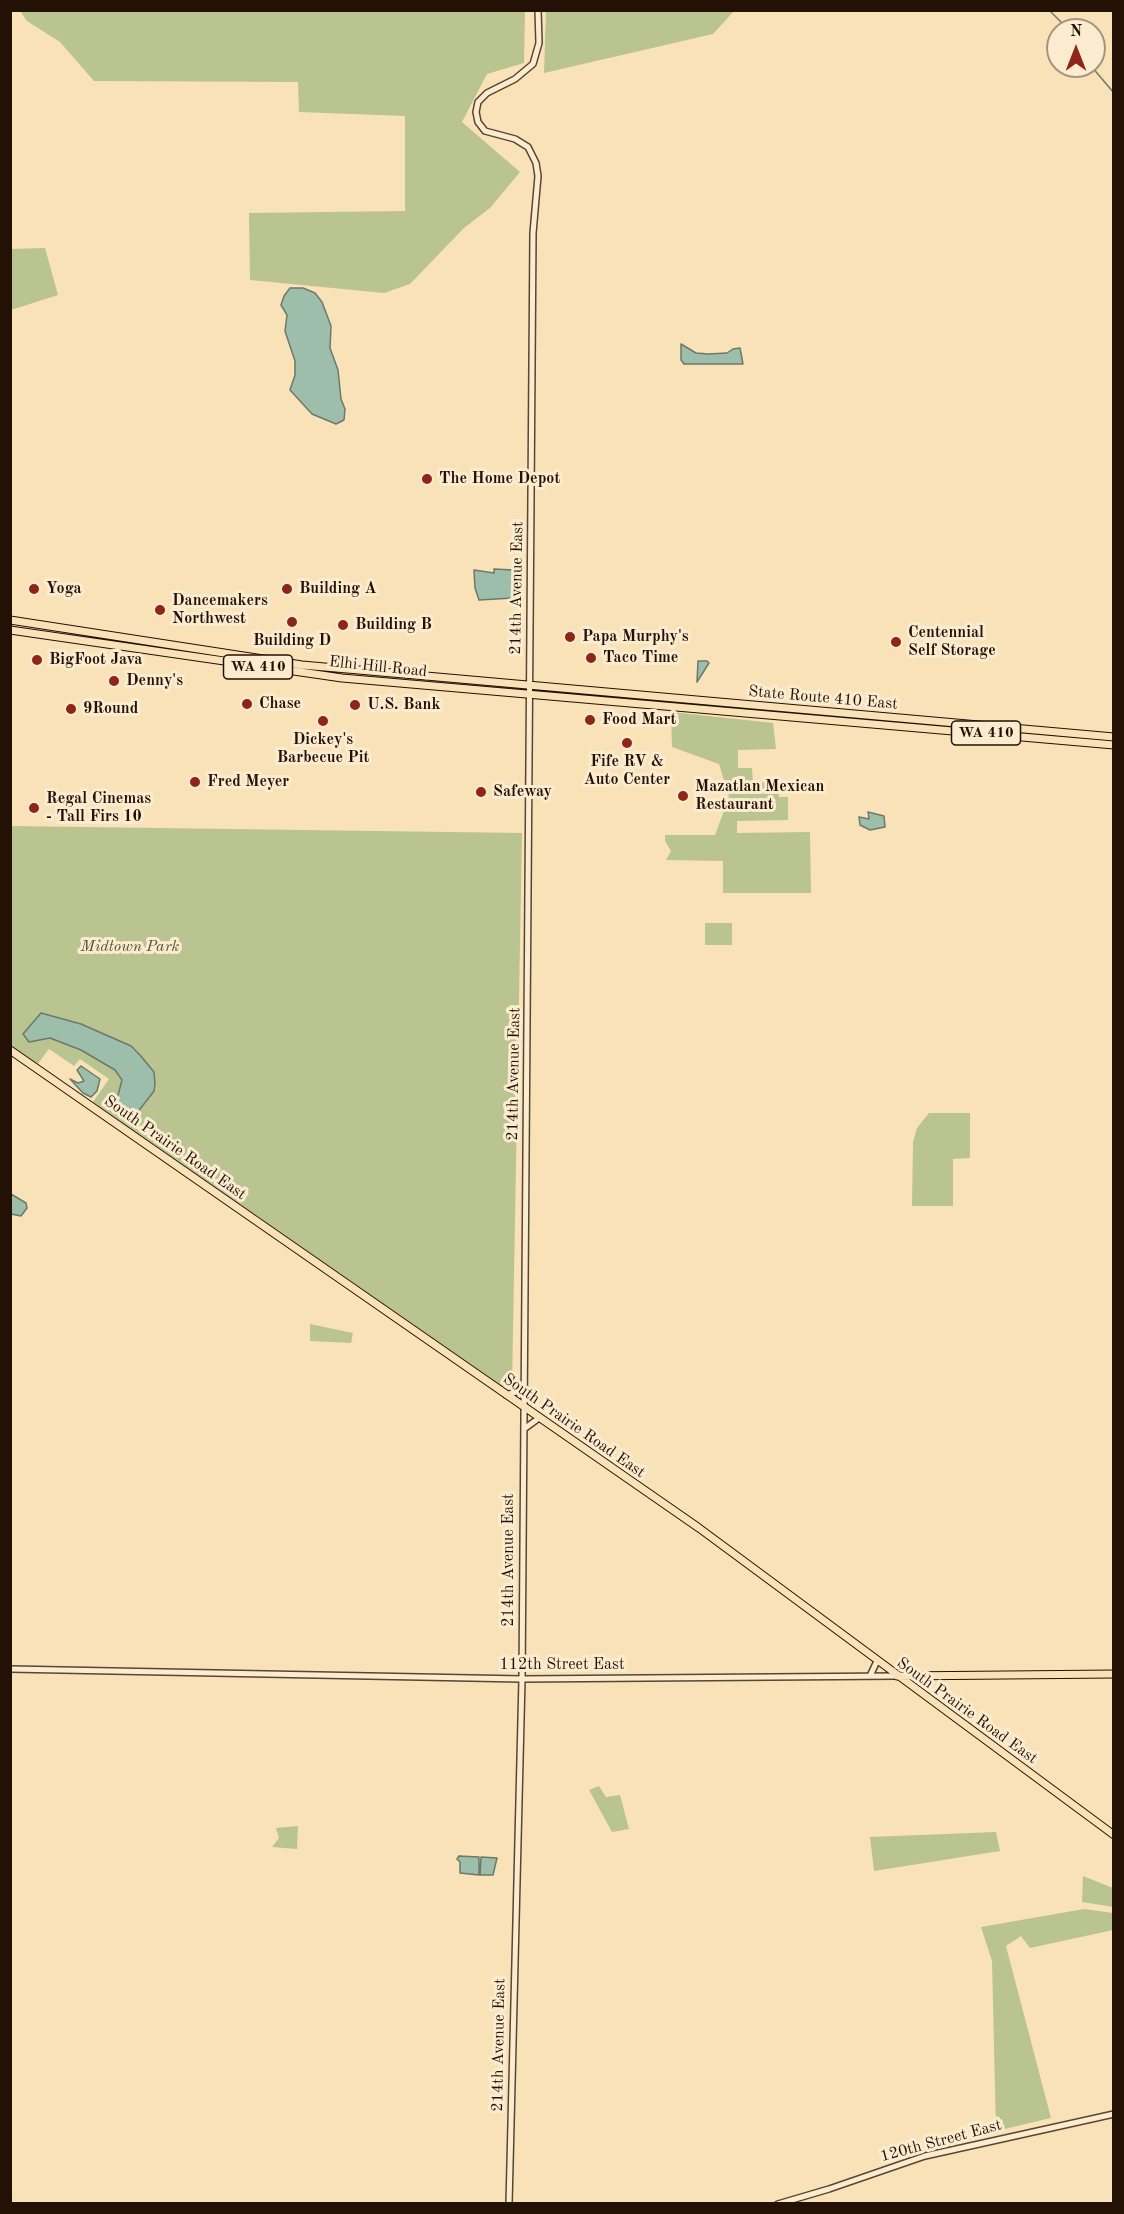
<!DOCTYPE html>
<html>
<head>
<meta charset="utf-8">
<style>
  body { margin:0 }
  #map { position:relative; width:1124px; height:2214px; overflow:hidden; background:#f9e2b7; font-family:"Old Standard TT",serif }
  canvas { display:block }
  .frame { position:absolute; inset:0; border:12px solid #231105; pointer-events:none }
  .north { position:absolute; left:1046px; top:18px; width:60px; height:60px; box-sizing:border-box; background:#fbecd0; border:2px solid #a5947f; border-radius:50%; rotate:0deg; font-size:16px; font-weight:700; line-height:24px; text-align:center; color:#231105 }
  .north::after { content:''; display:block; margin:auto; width:21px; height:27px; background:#8f2418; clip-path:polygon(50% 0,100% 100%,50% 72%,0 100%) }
</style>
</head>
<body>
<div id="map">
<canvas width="1124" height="2214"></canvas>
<div class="frame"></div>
<div class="north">N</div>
</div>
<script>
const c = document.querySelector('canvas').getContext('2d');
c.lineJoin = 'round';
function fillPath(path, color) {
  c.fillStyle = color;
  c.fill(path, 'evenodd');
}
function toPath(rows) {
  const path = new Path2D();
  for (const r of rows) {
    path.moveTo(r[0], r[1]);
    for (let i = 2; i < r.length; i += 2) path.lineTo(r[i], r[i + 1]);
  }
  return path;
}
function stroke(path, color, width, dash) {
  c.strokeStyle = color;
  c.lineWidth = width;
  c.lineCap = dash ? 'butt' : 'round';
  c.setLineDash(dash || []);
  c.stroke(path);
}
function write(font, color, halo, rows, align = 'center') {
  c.font = font + ' "Old Standard TT",serif';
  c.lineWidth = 6;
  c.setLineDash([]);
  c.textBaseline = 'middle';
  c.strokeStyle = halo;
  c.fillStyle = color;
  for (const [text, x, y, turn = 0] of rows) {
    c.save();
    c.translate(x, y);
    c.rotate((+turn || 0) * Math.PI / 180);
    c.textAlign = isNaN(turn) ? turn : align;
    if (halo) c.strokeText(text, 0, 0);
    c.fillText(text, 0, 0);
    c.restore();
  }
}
const green = toPath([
  [20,11,525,11,524,63,487,74,462,122,520,172,490,208,464,228,410,284,384,293,250,280,249,213,405,211,405,116,299,112,298,82,94,81,60,42,27,21],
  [546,11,546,10,734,11,713,34,544,73],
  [45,248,58,295,11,310,11,249],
  [671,712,773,723,776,749,738,750,738,768,752,768,753,783,778,782,779,797,788,797,788,820,737,821,737,833,810,832,811,893,723,893,723,861,666,860,671,851,665,841,665,835,715,835,729,797,719,764,672,747],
  [11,826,522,833,512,1386,502,1386,93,1102,109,1079,80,1059,74,1066,49,1049,37,1065,11,1046],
  [705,923,732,923,732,945,705,945],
  [929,1113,970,1113,970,1158,953,1159,953,1206,912,1206,913,1142,917,1128],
  [310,1324,353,1333,351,1343,310,1341],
  [599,1786,606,1797,620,1795,629,1829,612,1832,589,1790],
  [298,1826,297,1849,272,1847,279,1838,276,1828],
  [996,1832,1000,1851,874,1871,870,1837],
  [1083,1876,1113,1888,1113,1907,1082,1902],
  [1084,1909,1113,1913,1113,1930,1030,1948,1021,1936,1006,1946,1051,2118,996,2131,992,1961,981,1927]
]);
const water = toPath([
  [290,288,303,288,315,293,322,302,331,326,330,348,338,370,341,399,345,409,344,420,336,424,312,414,290,390,295,375,295,361,285,331,287,315,281,305,284,296,290,288],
  [681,344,696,353,708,354,727,353,733,349,740,348,743,364,684,364,681,360,681,344],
  [494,569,513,570,513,598,479,600,475,588,474,570,494,573,494,569],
  [698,661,707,661,709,663,697,682,698,661],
  [868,812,884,816,885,827,870,830,860,825,859,817,869,819,868,812],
  [41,1013,81,1024,131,1046,140,1055,154,1072,155,1084,154,1091,137,1113,132,1115,118,1104,117,1099,122,1080,115,1070,81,1050,50,1038,29,1042,23,1034,41,1013],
  [81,1066,100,1079,97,1091,91,1097,83,1093,70,1079,78,1083,84,1081,77,1070,81,1066],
  [11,1194,26,1203,27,1208,21,1216,11,1214,11,1194],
  [459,1856,479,1857,479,1875,460,1873,460,1862,457,1859,459,1856],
  [481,1857,497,1858,493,1875,480,1875,481,1857]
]);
const stream = toPath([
  [1049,10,1069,30],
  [1091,66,1114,93]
]);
const minor = toPath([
  [506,1395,516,1392,523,1385],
  [524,1429,539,1418],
  [10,1669,522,1679,897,1676],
  [870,1676,877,1661],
  [509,2204,522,1679,533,233,538,176,536,163,528,147,515,139,485,131,478,122,476,112,478,102,487,93,515,79,533,64,539,43,538,10],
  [778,2204,829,2189,925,2156,1114,2114]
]);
const major = toPath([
  [10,620,302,665,1114,737],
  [10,630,342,678,1114,745],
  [10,1050,699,1528,1114,1835],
  [897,1676,1114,1674]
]);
const markers = [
  [427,479,6,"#8f2418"],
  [34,589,6,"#8f2418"],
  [287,589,6,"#8f2418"],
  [160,610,6,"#8f2418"],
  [292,622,6,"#8f2418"],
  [343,625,6,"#8f2418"],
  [570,637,6,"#8f2418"],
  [896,642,6,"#8f2418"],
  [591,658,6,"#8f2418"],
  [37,660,6,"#8f2418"],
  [114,681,6,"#8f2418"],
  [247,704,6,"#8f2418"],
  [355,705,6,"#8f2418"],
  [71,709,6,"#8f2418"],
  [590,720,6,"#8f2418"],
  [323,721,6,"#8f2418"],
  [627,743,6,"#8f2418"],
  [195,782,6,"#8f2418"],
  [481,792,6,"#8f2418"],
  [683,796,6,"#8f2418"],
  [34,808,6,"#8f2418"]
];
const shields = [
  [258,667,69],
  [986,733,69]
];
const shieldNames = [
  ["WA 410",258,667],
  ["WA 410",986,733]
];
const poiNames = [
  ["The Home Depot",439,479],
  ["Yoga",46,589],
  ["Building A",299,589],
  ["Dancemakers",172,601],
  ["Northwest",172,619],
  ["Building B",355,625],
  ["Centennial",908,633],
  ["Self Storage",908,651],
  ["Papa Murphy's",582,637],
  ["Building D",292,641,"center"],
  ["Taco Time",603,658],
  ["BigFoot Java",49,660],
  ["Denny's",126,681],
  ["Chase",259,704],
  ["U.S. Bank",367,705],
  ["9Round",83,709],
  ["Food Mart",602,720],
  ["Dickey's",323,740,"center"],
  ["Barbecue Pit",323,758,"center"],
  ["Fife RV &",627,762,"center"],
  ["Auto Center",627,780,"center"],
  ["Fred Meyer",207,782],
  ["Mazatlan Mexican",695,787],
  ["Restaurant",695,805],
  ["Safeway",493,792],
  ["Regal Cinemas",46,799],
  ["- Tall Firs 10",46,817]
];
const streetNames = [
  ["214th Avenue East",517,588,-89],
  ["Elhi Hill Road",378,667,6],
  ["State Route 410 East",823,698,5],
  ["214th Avenue East",514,1074,-89],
  ["South Prairie Road East",175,1148,35],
  ["South Prairie Road East",574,1426,35],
  ["214th Avenue East",509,1560,-90],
  ["112th Street East",562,1665],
  ["South Prairie Road East",967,1711,36],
  ["214th Avenue East",499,2045,-89],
  ["120th Street East",941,2141,-15]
];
const parkNames = [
  ["Midtown Park",130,947]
];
fillPath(green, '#bac490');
fillPath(water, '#9ebeac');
stroke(water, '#6d7969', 1.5);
stroke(stream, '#6d7969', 1.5);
stroke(minor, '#584532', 8);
stroke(major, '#231105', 9);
stroke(minor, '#fbecd0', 5);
stroke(major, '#f9e2b7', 7);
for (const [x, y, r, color] of markers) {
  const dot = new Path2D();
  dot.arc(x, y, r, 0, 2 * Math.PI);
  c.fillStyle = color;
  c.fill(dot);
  stroke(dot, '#fbecd0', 2);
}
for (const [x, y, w] of shields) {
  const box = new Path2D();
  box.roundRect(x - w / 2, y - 12, w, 24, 4.5);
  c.fillStyle = '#fbecd0';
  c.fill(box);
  stroke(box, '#231105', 1.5);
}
write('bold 15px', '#231105', null, shieldNames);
write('bold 16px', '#231105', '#fbecd0', poiNames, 'left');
write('16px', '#231105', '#fbecd0', streetNames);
write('italic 16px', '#585036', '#fbecd0', parkNames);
</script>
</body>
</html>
